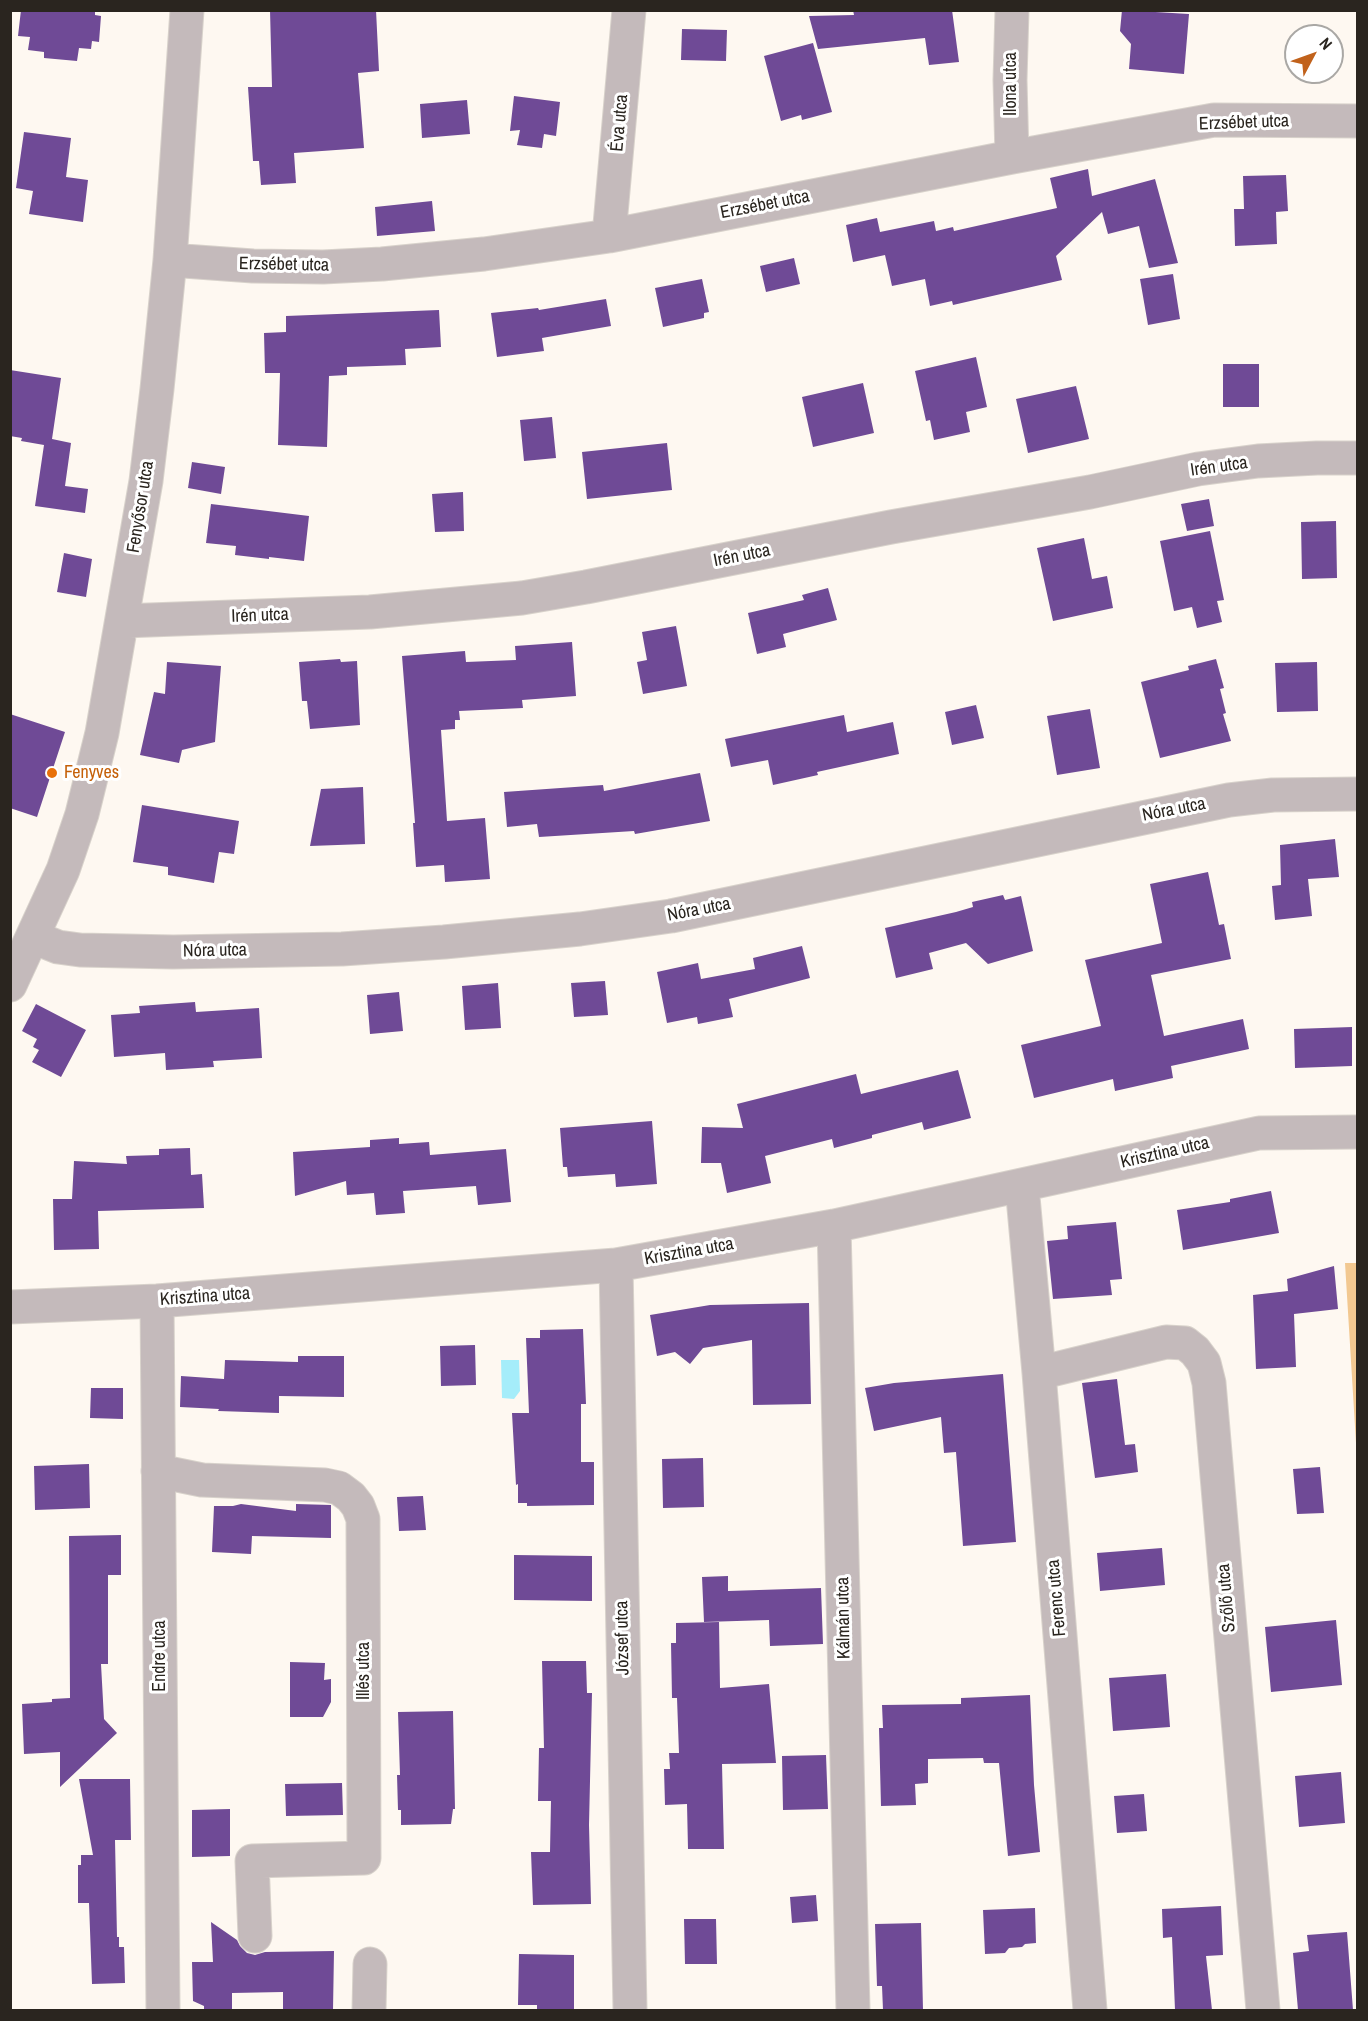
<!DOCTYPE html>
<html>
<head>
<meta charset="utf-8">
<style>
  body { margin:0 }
  #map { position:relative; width:1368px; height:2021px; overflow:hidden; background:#fef8f1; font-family:"Archivo Narrow",sans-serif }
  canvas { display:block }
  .frame { position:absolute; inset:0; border:12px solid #2a251f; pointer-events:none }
  .north { position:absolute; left:1284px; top:24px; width:60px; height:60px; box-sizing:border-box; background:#fff; border:2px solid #aaa8a5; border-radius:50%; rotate:49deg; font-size:16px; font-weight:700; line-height:24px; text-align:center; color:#2a251f }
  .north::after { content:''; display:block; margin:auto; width:21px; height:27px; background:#c1621c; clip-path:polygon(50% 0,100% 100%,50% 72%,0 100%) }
</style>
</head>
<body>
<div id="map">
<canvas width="1368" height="2021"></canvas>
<div class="frame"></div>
<div class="north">N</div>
</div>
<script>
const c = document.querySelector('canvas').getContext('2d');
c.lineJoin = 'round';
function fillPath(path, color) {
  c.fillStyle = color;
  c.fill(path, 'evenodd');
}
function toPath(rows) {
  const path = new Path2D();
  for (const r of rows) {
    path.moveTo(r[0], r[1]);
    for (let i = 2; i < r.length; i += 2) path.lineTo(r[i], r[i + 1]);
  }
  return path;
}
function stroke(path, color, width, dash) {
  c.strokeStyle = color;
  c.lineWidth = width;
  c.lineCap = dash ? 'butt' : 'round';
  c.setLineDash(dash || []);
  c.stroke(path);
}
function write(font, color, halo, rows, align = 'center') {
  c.font = font + ' "Archivo Narrow",sans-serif';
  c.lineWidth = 6;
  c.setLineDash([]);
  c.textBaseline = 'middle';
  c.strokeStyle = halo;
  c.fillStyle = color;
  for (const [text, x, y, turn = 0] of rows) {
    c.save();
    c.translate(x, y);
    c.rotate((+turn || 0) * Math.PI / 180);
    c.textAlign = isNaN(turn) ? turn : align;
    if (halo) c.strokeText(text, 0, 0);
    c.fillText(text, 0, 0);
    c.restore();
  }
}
const green = toPath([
  [1345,1263,1357,1263,1357,1463,1356,1443]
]);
const water = toPath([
  [501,1360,519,1360,520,1391,514,1399,502,1398]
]);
const building = toPath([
  [21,10,95,10,95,15,101,16,99,42,92,41,91,49,79,48,77,61,44,58,44,52,28,50,30,37,18,36],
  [270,10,376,10,379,71,358,73,364,148,294,153,296,183,261,185,259,161,253,161,248,87,272,87],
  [853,10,952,10,959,62,929,65,925,38,818,49,809,16,854,15],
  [1122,10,1189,14,1184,74,1129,69,1131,44,1120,31],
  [682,29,727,30,726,61,681,60],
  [813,43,832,112,802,120,801,115,781,121,764,56],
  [514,96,560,102,556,136,544,134,542,148,517,145,520,130,510,131],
  [467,100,470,134,422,138,420,104],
  [24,132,71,138,66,177,88,180,83,222,29,214,33,191,16,188],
  [1088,169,1092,196,1155,179,1178,263,1149,268,1139,226,1108,234,1102,212,1056,256,1062,280,953,305,952,301,930,306,925,279,892,286,885,255,853,262,846,225,877,218,880,232,934,221,936,231,953,227,954,231,1057,208,1050,178],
  [1286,175,1288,211,1276,212,1277,244,1235,246,1234,209,1244,209,1243,176],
  [432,201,435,231,377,236,375,207],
  [794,258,800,284,766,292,760,266],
  [1173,274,1180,319,1148,325,1140,279],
  [702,279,709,312,704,313,704,318,663,327,655,288],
  [606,299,611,326,542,338,544,351,497,357,491,313,538,308,539,310],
  [439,310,441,347,405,349,406,365,347,367,347,375,329,376,327,447,278,445,280,373,265,373,264,333,286,332,286,316],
  [976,357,987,407,966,412,970,432,934,440,930,420,926,421,915,371],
  [1223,364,1259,364,1259,407,1223,407],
  [10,370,61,378,52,439,71,443,65,486,88,489,85,513,35,506,44,445,21,441,22,438,10,436],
  [863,383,874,433,813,447,802,397],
  [1076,386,1089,439,1028,453,1016,399],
  [552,417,556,458,524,461,520,420],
  [667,443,672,490,587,499,582,452],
  [192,462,225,467,221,494,188,488],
  [463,492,464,531,435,532,432,494],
  [1209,499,1214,526,1187,531,1181,504],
  [211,504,309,516,304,561,269,557,269,559,235,555,236,546,206,543],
  [1336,521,1337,578,1302,579,1301,522],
  [1210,531,1224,600,1217,601,1222,622,1197,628,1192,607,1174,611,1160,541],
  [1084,538,1092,579,1107,576,1113,608,1053,621,1037,548],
  [64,553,92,559,86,597,57,592],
  [828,588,837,620,783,634,786,647,757,654,748,613,804,600,802,595],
  [676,626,687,686,643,694,637,662,647,660,642,632],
  [572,642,576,696,522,700,523,708,459,711,460,720,455,720,455,729,441,730,447,821,485,818,490,879,445,882,444,865,416,867,413,823,415,823,402,656,465,651,466,662,516,660,515,646],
  [340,659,341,662,357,661,360,725,310,729,307,701,302,701,299,662],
  [1216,659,1224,688,1220,689,1226,713,1223,714,1231,741,1160,758,1141,682,1189,670,1188,666],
  [167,662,221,666,215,742,182,750,179,763,140,755,154,692,165,694],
  [1317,662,1318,711,1277,712,1275,663],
  [976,705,984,738,952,745,945,712],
  [1090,709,1100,768,1057,775,1047,716],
  [10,714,65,732,37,817,10,808],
  [844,715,847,732,893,722,899,754,817,772,818,775,773,785,768,760,731,767,725,739],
  [700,773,710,821,635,834,634,831,539,837,537,824,507,827,504,792,603,785,604,791],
  [363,787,365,844,310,846,321,789],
  [142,805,239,821,234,854,219,852,214,883,168,875,168,867,133,862],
  [1335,839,1339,877,1308,879,1312,916,1275,920,1272,886,1281,885,1280,845],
  [1208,872,1219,925,1224,924,1231,959,1151,975,1164,1036,1243,1019,1249,1049,1171,1066,1173,1078,1115,1091,1113,1079,1034,1098,1021,1045,1101,1026,1085,960,1162,943,1150,884],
  [1003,895,1005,900,1021,896,1033,951,988,964,966,943,929,953,933,969,896,978,885,928,956,912,973,907,972,902],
  [802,946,810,978,729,999,733,1017,698,1024,697,1017,667,1023,657,972,698,963,701,979,755,969,753,958],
  [605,981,608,1015,574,1017,571,983],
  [498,983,501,1028,465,1030,462,986],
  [399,992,403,1031,370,1034,367,995],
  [195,1002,196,1012,259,1008,262,1058,213,1061,214,1067,166,1070,165,1053,114,1057,111,1015,140,1013,139,1006],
  [36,1004,86,1030,61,1077,32,1062,39,1050,33,1047,37,1039,22,1031],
  [1352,1027,1352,1066,1295,1068,1294,1029],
  [958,1070,971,1118,924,1130,922,1122,872,1135,872,1138,834,1148,832,1139,765,1156,771,1183,727,1193,721,1163,701,1163,702,1127,743,1128,737,1104,856,1074,861,1094],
  [652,1121,657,1184,616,1187,615,1174,568,1177,567,1167,563,1167,560,1128],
  [399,1138,399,1144,429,1142,430,1155,506,1149,511,1202,478,1205,476,1186,403,1191,405,1213,376,1215,374,1193,347,1195,346,1181,295,1196,293,1152,370,1147,370,1140],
  [190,1148,191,1175,202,1174,204,1208,98,1211,99,1249,54,1250,53,1199,72,1199,74,1161,127,1164,126,1156,159,1155,159,1149],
  [1271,1191,1279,1233,1183,1250,1177,1210,1230,1202,1230,1199],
  [1116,1222,1122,1279,1110,1280,1112,1295,1053,1299,1047,1241,1068,1239,1067,1226],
  [1334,1266,1338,1309,1294,1314,1296,1367,1256,1369,1253,1295,1288,1291,1287,1279],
  [809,1303,811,1404,753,1405,752,1340,703,1348,690,1364,675,1352,657,1356,650,1315,710,1305],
  [583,1329,586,1404,581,1404,581,1462,594,1462,594,1505,527,1506,527,1503,518,1503,518,1484,516,1485,512,1413,529,1413,526,1338,540,1338,540,1330],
  [475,1345,476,1385,441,1386,440,1346],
  [298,1356,344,1356,344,1397,279,1396,279,1413,218,1411,219,1409,180,1407,181,1376,224,1379,225,1360,298,1362],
  [1003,1374,1016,1542,963,1546,956,1452,944,1453,941,1417,874,1431,865,1388,894,1383],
  [1117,1379,1125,1445,1135,1444,1138,1472,1095,1478,1082,1383],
  [91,1388,123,1388,123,1419,90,1418],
  [703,1458,704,1507,663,1508,662,1459],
  [89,1464,90,1508,35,1510,34,1466],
  [1320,1467,1324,1513,1297,1514,1293,1469],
  [423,1496,426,1530,399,1531,397,1497],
  [241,1504,296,1511,296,1504,331,1505,331,1538,252,1536,251,1554,212,1552,214,1506,233,1506],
  [121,1535,121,1575,108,1575,108,1664,101,1664,104,1719,117,1733,60,1787,60,1752,24,1754,22,1704,52,1702,52,1699,70,1698,69,1536],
  [1162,1548,1165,1585,1100,1591,1097,1553],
  [514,1555,592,1556,592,1601,514,1600],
  [728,1576,728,1591,821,1588,823,1644,770,1646,769,1620,704,1622,702,1577],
  [1336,1620,1342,1685,1271,1692,1265,1627],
  [719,1622,720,1688,769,1684,776,1763,722,1764,724,1849,688,1849,687,1804,665,1805,664,1769,670,1769,669,1753,679,1753,677,1698,672,1698,671,1643,676,1643,676,1623],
  [542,1661,586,1661,587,1693,592,1693,589,1825,591,1904,533,1905,531,1852,550,1852,551,1801,538,1801,539,1748,544,1748],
  [290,1662,325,1663,324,1680,331,1679,331,1702,323,1717,290,1717],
  [1166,1674,1170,1727,1113,1731,1109,1678],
  [1030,1695,1034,1785,1040,1852,1008,1856,999,1763,984,1763,983,1758,928,1759,928,1783,915,1784,916,1805,881,1806,879,1728,883,1728,882,1705,961,1704,961,1698],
  [453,1711,455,1809,453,1809,451,1824,401,1825,401,1810,398,1810,397,1775,400,1775,398,1712],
  [826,1755,828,1809,783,1810,782,1756],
  [1341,1772,1345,1823,1299,1827,1295,1776],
  [79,1779,130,1779,131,1840,115,1840,117,1937,119,1937,119,1947,124,1947,125,1983,92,1984,89,1903,78,1903,78,1865,81,1865,81,1855,93,1855],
  [342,1783,343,1815,286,1816,285,1784],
  [1144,1794,1147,1831,1117,1833,1114,1796],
  [230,1809,230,1856,192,1857,192,1810],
  [816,1895,818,1921,792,1923,790,1897],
  [1221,1906,1223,1955,1206,1956,1212,2010,1175,2010,1172,1937,1163,1938,1162,1909],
  [1035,1908,1036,1943,1025,1944,1022,1947,1009,1948,1005,1953,985,1954,983,1910],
  [684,1919,716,1919,717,1964,685,1964],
  [211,1922,237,1940,240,1946,247,1953,255,1955,265,1952,334,1951,333,2010,283,2010,283,1992,232,1993,232,2010,204,2010,204,2006,193,2001,192,1962,213,1962],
  [921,1923,923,2010,883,2010,882,1986,877,1986,875,1924],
  [1347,1932,1353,2010,1298,2010,1293,1953,1309,1951,1307,1935],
  [519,1954,574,1955,574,2010,537,2010,537,2005,518,2005]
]);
const minor = toPath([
  [1012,10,1010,80,1012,157],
  [609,236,629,10],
  [170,260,253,266,323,267,382,264,484,254,609,236,1012,157,1214,120,1358,121],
  [122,621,370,612,522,598,586,587,891,527,1090,492,1198,469,1258,461,1317,458,1358,458],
  [33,937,58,947,80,950,173,952,342,949,444,942,580,929,671,916,1229,800,1273,795,1358,794],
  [10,985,63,870,82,814,102,733,146,481,157,389,170,260,187,10],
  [1022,1186,1039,1373,1090,2010],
  [834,1226,853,2010],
  [616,1265,630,2010],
  [157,1301,163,2010],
  [10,1307,157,1301,616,1265,834,1226,1259,1133,1358,1132],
  [1039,1373,1166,1342,1185,1343,1195,1351,1204,1363,1209,1383,1263,2010],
  [158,1471,202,1480,325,1485,339,1488,351,1497,358,1506,363,1519,364,1858,252,1861,255,1936],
  [369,2010,370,1964]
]);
const markers = [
  [52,773,6,"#e8710a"]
];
const streetNames = [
  ["Ilona utca",1011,84,-90],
  ["Éva utca",620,123,-85],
  ["Erzsébet utca",1244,123,-2],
  ["Erzsébet utca",765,205,-11],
  ["Erzsébet utca",284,265,1],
  ["Irén utca",1219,467,-8],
  ["Fenyősor utca",141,507,-81],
  ["Irén utca",742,556,-11],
  ["Irén utca",260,616,-2],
  ["Nóra utca",1174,810,-11],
  ["Nóra utca",699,910,-11],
  ["Nóra utca",215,951,-1],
  ["Krisztina utca",1165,1153,-13],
  ["Krisztina utca",689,1252,-10],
  ["Krisztina utca",205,1297,-4],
  ["Ferenc utca",1057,1598,-95],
  ["Szőlő utca",1227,1598,-95],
  ["Kálmán utca",844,1618,-91],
  ["József utca",623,1638,-91],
  ["Endre utca",160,1656,-90],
  ["Illés utca",364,1671,-90]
];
const foodNames = [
  ["Fenyves",64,773]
];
fillPath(green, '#f2c891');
fillPath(water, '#a5edfa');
fillPath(building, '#6f4a96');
stroke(minor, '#d8d2cb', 35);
stroke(minor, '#c4babb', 33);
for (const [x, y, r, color] of markers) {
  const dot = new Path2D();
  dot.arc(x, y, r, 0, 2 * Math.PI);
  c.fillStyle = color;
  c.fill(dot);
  stroke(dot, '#fff', 2);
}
write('18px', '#2a251f', '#fff', streetNames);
write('18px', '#c56008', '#fff', foodNames, 'left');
</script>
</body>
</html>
